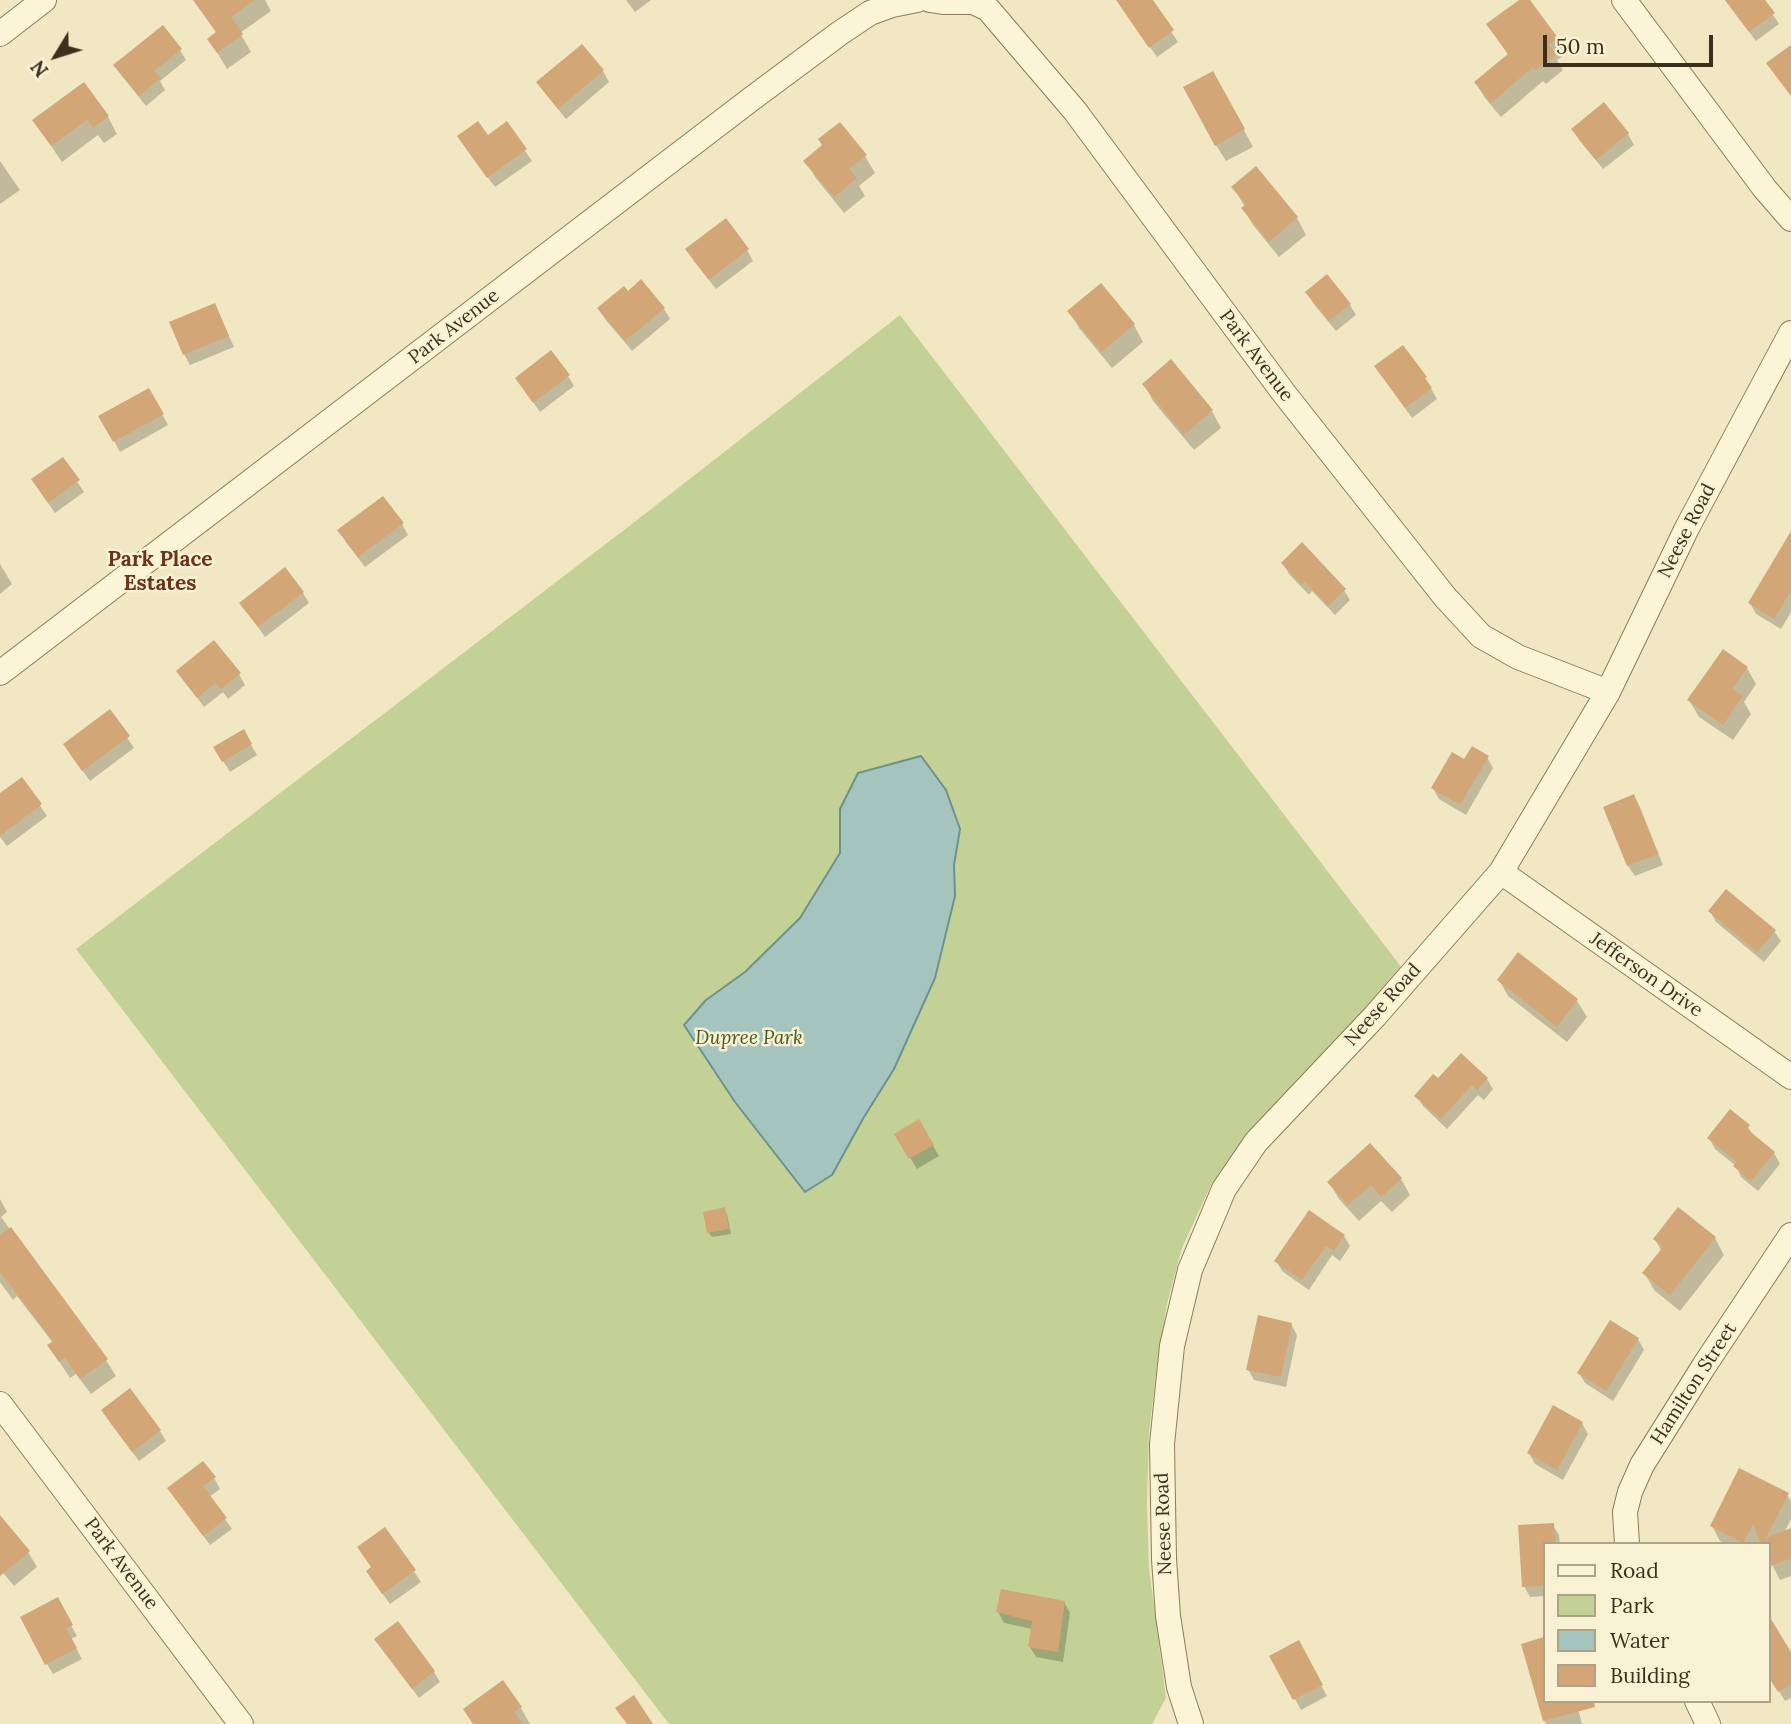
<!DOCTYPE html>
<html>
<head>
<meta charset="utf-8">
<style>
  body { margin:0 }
  #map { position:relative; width:1791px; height:1724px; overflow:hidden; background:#f1e8c3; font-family:Lora,serif }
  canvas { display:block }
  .legend { position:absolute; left:1543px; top:1542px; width:228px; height:161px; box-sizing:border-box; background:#f8f1d4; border:2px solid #ada38b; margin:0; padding:9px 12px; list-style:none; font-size:21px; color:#3c2f1d }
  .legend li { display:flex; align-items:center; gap:14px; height:35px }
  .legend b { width:35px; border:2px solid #ada38b }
  .north { position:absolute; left:21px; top:21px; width:70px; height:70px; -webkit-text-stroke:5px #f8f1d4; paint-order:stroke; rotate:232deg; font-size:19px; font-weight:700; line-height:28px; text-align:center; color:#3c2f1d }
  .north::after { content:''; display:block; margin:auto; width:24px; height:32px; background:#3c2f1d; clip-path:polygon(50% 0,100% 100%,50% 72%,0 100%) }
  .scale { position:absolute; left:1543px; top:35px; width:170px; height:32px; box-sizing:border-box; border:4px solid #3c2f1d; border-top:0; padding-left:9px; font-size:21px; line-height:24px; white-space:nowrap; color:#3c2f1d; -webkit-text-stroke:5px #f8f1d4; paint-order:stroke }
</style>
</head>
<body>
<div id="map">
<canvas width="1791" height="1724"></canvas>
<ul class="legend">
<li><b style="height:9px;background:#fbf4d7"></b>Road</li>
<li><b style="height:19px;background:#c4d196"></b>Park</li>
<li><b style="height:19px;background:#a6c4be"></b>Water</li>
<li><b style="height:19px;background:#d2a676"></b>Building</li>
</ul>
<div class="north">N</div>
<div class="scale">50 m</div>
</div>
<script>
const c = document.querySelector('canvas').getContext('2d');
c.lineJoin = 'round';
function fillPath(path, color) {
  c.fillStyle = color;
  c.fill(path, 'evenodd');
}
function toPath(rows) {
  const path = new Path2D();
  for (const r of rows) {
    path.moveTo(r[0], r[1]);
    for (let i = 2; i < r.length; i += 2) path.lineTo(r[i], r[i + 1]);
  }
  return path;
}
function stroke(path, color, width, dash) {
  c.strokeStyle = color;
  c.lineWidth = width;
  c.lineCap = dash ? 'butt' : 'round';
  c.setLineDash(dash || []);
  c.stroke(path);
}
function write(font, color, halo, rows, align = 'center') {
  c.font = font + ' Lora,serif';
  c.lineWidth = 5;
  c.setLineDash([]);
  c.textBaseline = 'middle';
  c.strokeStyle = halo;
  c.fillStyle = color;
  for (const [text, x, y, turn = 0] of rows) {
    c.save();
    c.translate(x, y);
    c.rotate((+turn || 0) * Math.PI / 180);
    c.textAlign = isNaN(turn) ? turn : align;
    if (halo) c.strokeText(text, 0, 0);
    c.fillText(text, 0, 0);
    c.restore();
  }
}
const green = toPath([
  [900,315,1402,968,1348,1030,1251,1131,1211,1185,1182,1248,1167,1304,1157,1365,1149,1432,1147,1502,1149,1568,1166,1698,1152,1724,669,1724,76,949,628,527]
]);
const water = toPath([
  [921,756,946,790,960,829,954,865,955,896,935,978,894,1069,864,1117,832,1175,805,1192,735,1102,684,1025,706,1000,745,972,800,918,840,853,840,809,858,773,921,756]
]);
const shadow = toPath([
  [195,0,265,0,271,11,240,33,251,52,227,69,209,39,217,34],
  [626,0,651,0,635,12],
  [1118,0,1150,0,1178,42,1157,57],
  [1522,0,1528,0,1557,39,1566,54,1557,60,1563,70,1546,84,1543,81,1501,117,1485,98,1476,83,1509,56,1489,25],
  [1725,0,1763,0,1779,24,1756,41],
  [582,46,603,71,609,82,566,119,545,93,538,83],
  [180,50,186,60,160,81,165,90,146,106,122,76,116,65],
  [84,85,108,117,117,134,104,143,98,135,62,162,34,121],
  [1222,89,1253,147,1226,161,1216,145],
  [507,124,532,161,495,187,465,147,488,137],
  [839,124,865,156,875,173,859,186,865,196,844,213,815,177,806,161,824,146],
  [1573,130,1628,134,1634,145,1603,169,1579,140],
  [0,161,20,190,0,204],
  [1256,168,1297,218,1306,235,1279,257,1253,225,1243,208,1245,207,1233,187],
  [747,250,753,261,716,289,693,260],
  [1101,286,1134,325,1143,342,1112,368,1079,328,1070,312],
  [1307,292,1350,305,1356,315,1336,331,1313,303],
  [628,293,664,309,670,319,632,351,605,319,599,309],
  [215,305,234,347,190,365,184,354],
  [1403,347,1425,378,1437,399,1412,418,1376,367],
  [568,376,574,386,540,412,517,379],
  [1144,384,1212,411,1221,428,1194,450,1153,401],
  [149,390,168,425,120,452,101,417],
  [62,459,84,492,55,513,39,490],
  [402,524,408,535,365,567,345,541],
  [1791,553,1791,612,1781,629,1756,614,1750,603],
  [1283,563,1344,590,1350,600,1335,615,1312,591,1309,595,1289,574],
  [0,564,12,584,0,594],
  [303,593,309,603,265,637,241,603],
  [214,643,239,674,245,685,228,699,223,692,204,707,185,682,178,672],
  [1747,668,1756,684,1744,702,1751,714,1733,740,1699,717,1689,700],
  [110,712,134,748,90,781,71,755],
  [243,731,257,755,230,772,215,748],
  [1487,757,1493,768,1466,815,1439,799,1433,788,1465,762],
  [22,779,47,816,7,846,0,837,0,795],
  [1634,797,1640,807,1663,865,1635,876,1628,866,1605,808],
  [1710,911,1774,931,1781,941,1764,962,1716,922],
  [1519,954,1577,1001,1587,1017,1567,1042,1508,996,1499,980],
  [1487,1079,1493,1089,1484,1100,1478,1095,1447,1129,1423,1106,1417,1096,1438,1080],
  [919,1121,939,1156,917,1169,896,1134],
  [1748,1127,1755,1138,1774,1153,1780,1164,1758,1191,1741,1177,1736,1166,1715,1149,1709,1138],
  [1401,1179,1410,1195,1392,1212,1381,1201,1359,1221,1339,1199,1329,1182],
  [0,1199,7,1212,1,1217,106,1360,116,1376,91,1394,76,1374,70,1378,49,1346,53,1343,17,1296,13,1300,0,1282],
  [724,1209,727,1214,731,1234,712,1237,709,1233],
  [1344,1236,1350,1246,1340,1261,1332,1255,1309,1290,1283,1272,1276,1261],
  [1715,1238,1724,1255,1680,1311,1654,1290,1645,1274,1662,1252,1655,1239],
  [1291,1324,1297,1335,1286,1387,1254,1380,1248,1369],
  [1638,1339,1644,1350,1613,1401,1585,1383,1579,1373],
  [109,1421,160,1431,166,1441,139,1461],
  [1582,1423,1588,1434,1563,1480,1535,1464,1529,1453],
  [214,1478,220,1489,209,1497,232,1529,210,1545,176,1499],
  [1787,1495,1791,1501,1791,1519,1784,1533,1791,1530,1791,1576,1780,1580,1768,1557,1768,1544,1761,1539,1759,1544,1726,1544,1720,1541,1712,1526],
  [0,1518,28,1552,37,1567,14,1586,0,1569],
  [1553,1525,1559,1535,1560,1544,1544,1544,1544,1596,1530,1597,1524,1586],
  [385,1529,421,1582,390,1604,374,1582,372,1568],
  [57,1600,77,1636,71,1639,82,1659,53,1674,47,1664],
  [1064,1602,1070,1613,1063,1662,1036,1657,1030,1647,1032,1629,1004,1623,998,1612],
  [1544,1639,1544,1701,1576,1701,1582,1724,1546,1724,1544,1720,1523,1645],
  [1298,1643,1327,1696,1301,1710,1272,1657],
  [383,1650,434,1672,440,1682,419,1698],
  [1791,1655,1791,1698,1785,1701,1768,1673],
  [521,1708,530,1724,473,1724]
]);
const building = toPath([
  [193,0,254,0,231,17,243,34,217,53,207,39,216,32],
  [1116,0,1153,0,1174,30,1149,48],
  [1519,0,1530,0,1558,38,1549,45,1556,54,1536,70,1533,67,1491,103,1474,82,1508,54,1486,24],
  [1725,0,1765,0,1775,13,1749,32],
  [163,25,182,49,154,71,161,78,139,96,113,65],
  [582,44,604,70,558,109,536,82],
  [1791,45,1791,96,1766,63],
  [1213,71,1245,129,1215,146,1183,87],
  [84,82,109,116,93,128,87,120,51,146,32,120],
  [1604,102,1629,133,1596,160,1571,129],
  [478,121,488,135,507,121,527,149,487,178,457,136],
  [840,122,867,155,849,169,857,178,834,197,803,161,822,145,818,139],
  [1256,166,1298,217,1269,242,1241,208,1246,204,1231,187],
  [726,218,749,249,709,280,685,249],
  [1327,274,1351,304,1329,321,1305,292],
  [641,279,665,308,625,341,597,308,624,286,628,291],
  [1101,283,1135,324,1101,352,1067,311],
  [215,303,229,336,183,355,169,322],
  [1403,345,1427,377,1425,378,1432,388,1405,408,1374,366],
  [551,350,570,375,533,403,515,378],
  [1171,359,1213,410,1184,435,1142,384],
  [149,388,164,414,113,442,98,416],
  [63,457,80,480,48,503,31,479],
  [383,496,404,523,358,557,337,530],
  [1791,531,1791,591,1774,619,1748,603],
  [1302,542,1346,589,1328,606,1305,582,1302,585,1281,563],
  [285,567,304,592,258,627,239,603],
  [214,640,241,673,221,689,216,683,197,698,176,671],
  [1723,649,1748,667,1732,689,1743,696,1723,725,1687,700],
  [110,709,130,736,82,771,63,744],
  [244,729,252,744,222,762,213,747],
  [1472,746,1489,756,1460,805,1431,788,1452,752,1464,759],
  [22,777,42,804,0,836,0,793],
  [1634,794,1658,854,1627,866,1603,807],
  [1726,889,1776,930,1757,952,1708,911],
  [1518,952,1578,999,1557,1027,1497,980],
  [1461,1053,1488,1078,1477,1090,1472,1085,1441,1119,1414,1096,1433,1074,1438,1078],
  [1730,1109,1750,1125,1747,1129,1775,1152,1751,1181,1733,1166,1737,1162,1707,1138],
  [919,1119,934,1145,909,1159,894,1134],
  [1370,1143,1402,1178,1381,1197,1371,1185,1348,1205,1327,1182],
  [725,1207,729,1229,707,1233,703,1212],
  [1678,1207,1716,1237,1670,1295,1642,1273,1663,1247,1653,1239],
  [1309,1210,1345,1235,1334,1251,1326,1246,1302,1280,1274,1261],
  [11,1227,108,1359,80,1379,65,1358,59,1362,47,1345,53,1341,0,1272,0,1235],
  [1258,1315,1292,1323,1281,1377,1246,1370],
  [1610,1320,1639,1338,1606,1391,1577,1373],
  [130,1388,161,1430,132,1452,101,1410],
  [1553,1405,1583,1422,1557,1470,1527,1453],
  [203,1461,216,1477,203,1486,227,1518,203,1536,167,1488],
  [1739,1468,1789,1493,1766,1538,1791,1528,1791,1558,1770,1566,1768,1561,1768,1544,1761,1544,1753,1524,1743,1543,1710,1526],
  [0,1515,30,1551,0,1576],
  [1554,1523,1555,1544,1544,1544,1544,1586,1522,1587,1518,1525],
  [385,1527,416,1570,382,1594,366,1571,371,1567,357,1547],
  [1001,1589,1065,1601,1058,1652,1028,1647,1032,1621,996,1612],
  [58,1597,73,1625,66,1628,77,1648,45,1665,20,1617],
  [1768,1614,1791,1652,1791,1684,1778,1692,1768,1676],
  [398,1621,435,1671,412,1689,374,1639],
  [1544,1637,1544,1701,1594,1701,1595,1707,1543,1721,1521,1644],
  [1299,1640,1323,1685,1293,1700,1269,1656],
  [503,1680,522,1707,514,1712,523,1724,473,1724,463,1709],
  [634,1695,653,1724,627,1724,615,1708]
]);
const minor = toPath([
  [930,0,943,2,973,2,988,9,1075,111,1283,392,1445,597,1481,636,1518,657,1608,692],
  [1624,0,1765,189,1791,219],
  [0,34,44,0],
  [0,673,750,100,840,33,870,13,892,5,917,0],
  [1501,872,1791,1077],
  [0,1404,241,1724],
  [1627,1544,1625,1512,1630,1492,1642,1465,1704,1366,1791,1235],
  [1697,1701,1708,1724],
  [1191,1724,1179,1687,1168,1616,1164,1559,1162,1444,1172,1346,1190,1270,1224,1189,1256,1142,1375,1016,1501,872,1608,692,1687,528,1791,333]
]);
const streetNames = [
  ["Park Avenue",454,327,-38],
  ["Park Avenue",1256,356,53],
  ["Neese Road",1687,531,-63],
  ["Jefferson Drive",1646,975,35],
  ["Neese Road",1383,1005,-48],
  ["Hamilton Street",1694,1384,-57],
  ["Neese Road",1164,1524,-92],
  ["Park Avenue",121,1564,53]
];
const parkNames = [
  ["Dupree Park",749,1039]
];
const neighbourhoodNames = [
  ["Park Place",160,560],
  ["Estates",160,584]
];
fillPath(green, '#c4d196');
fillPath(water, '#a6c4be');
stroke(water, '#6b938d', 2);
fillPath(shadow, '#0003');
fillPath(building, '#d2a676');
stroke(minor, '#8e7a58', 26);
stroke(minor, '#fbf4d7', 24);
write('19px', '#3c2f1d', '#f8f1d4', streetNames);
write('italic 19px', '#475a22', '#f8f1d4', parkNames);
write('bold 21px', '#6c3319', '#f8f1d4', neighbourhoodNames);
</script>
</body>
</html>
